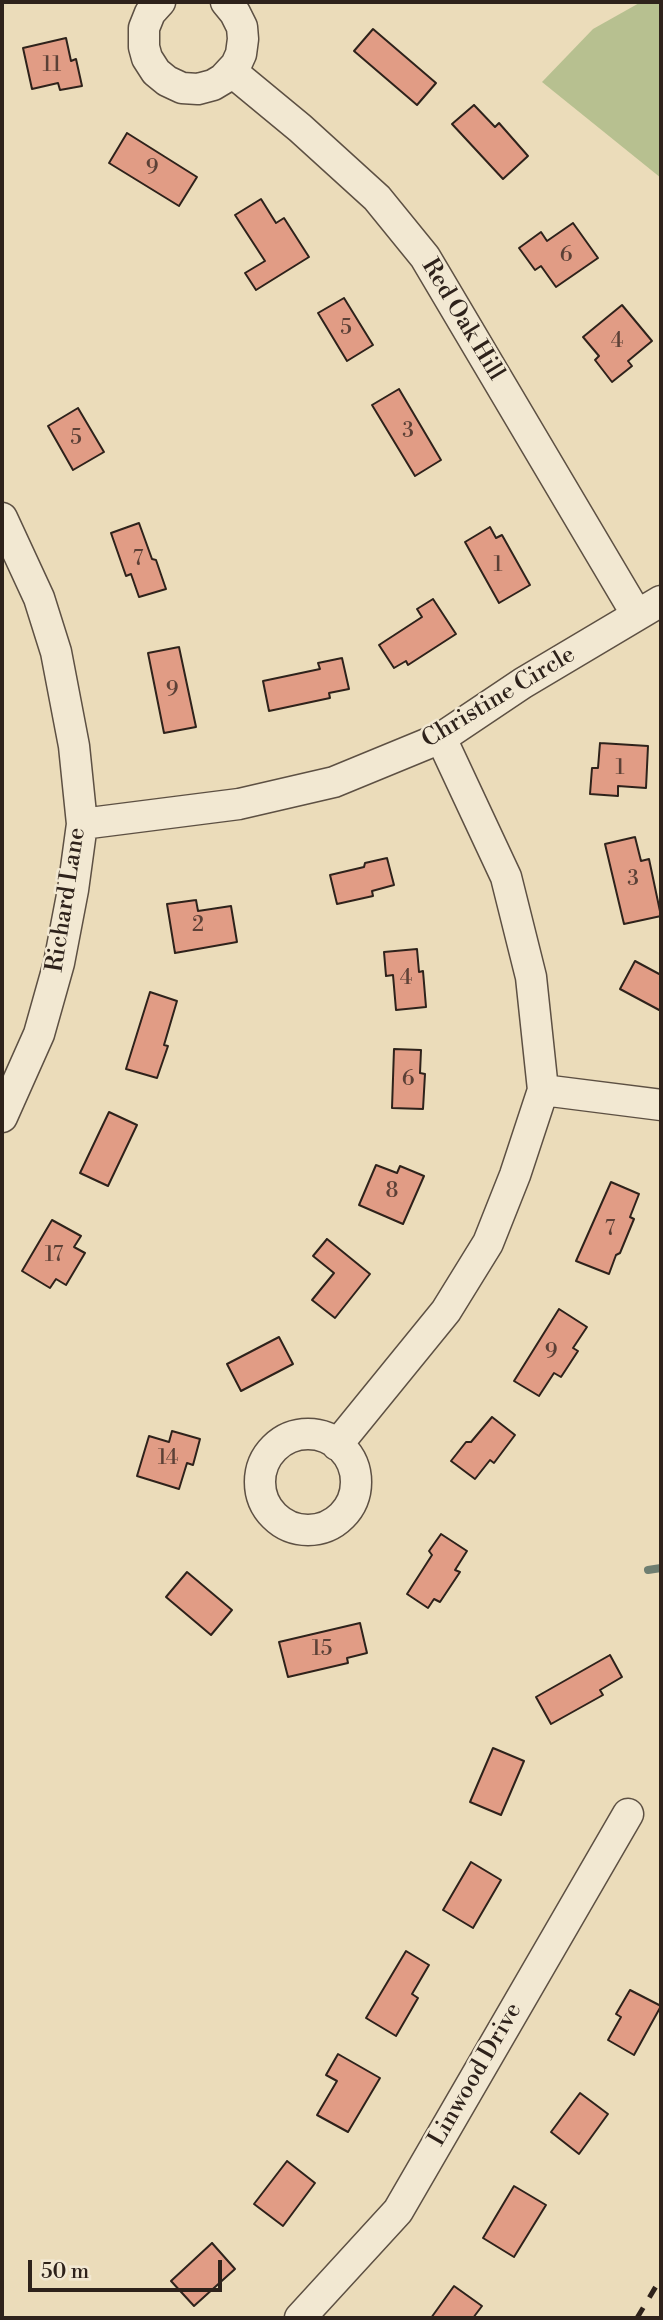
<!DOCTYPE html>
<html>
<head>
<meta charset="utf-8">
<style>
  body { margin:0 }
  #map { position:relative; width:663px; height:2320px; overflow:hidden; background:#ebdcba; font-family:"Libre Bodoni",serif }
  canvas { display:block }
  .frame { position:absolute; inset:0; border:4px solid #2e221b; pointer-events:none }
  .scale { position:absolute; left:28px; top:2260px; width:194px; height:32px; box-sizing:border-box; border:4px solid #2e221b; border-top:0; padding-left:9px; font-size:21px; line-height:24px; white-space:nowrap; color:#2e221b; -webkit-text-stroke:5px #f2e8d2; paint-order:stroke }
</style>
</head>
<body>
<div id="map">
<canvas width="663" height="2320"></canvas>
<div class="frame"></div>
<div class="scale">50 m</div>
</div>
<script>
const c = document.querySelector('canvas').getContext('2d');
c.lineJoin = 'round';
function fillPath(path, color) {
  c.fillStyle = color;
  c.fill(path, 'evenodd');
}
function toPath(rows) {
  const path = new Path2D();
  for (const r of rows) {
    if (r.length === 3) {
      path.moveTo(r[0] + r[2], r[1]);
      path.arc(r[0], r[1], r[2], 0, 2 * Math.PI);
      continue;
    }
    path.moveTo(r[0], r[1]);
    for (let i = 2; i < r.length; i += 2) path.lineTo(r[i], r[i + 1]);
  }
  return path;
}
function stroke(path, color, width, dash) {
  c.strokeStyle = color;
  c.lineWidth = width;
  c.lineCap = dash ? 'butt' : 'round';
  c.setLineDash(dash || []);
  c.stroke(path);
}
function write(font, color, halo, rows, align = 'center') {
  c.font = font + ' "Libre Bodoni",serif';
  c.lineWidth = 5;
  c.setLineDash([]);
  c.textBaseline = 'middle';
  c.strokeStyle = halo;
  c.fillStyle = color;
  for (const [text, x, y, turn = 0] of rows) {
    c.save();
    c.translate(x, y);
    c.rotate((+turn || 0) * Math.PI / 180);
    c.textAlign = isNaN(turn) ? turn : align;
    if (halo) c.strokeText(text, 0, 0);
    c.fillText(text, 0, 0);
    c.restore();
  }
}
const green = toPath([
  [641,2,661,2,661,178,542,82,593,29]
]);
const stream = toPath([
  [648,1570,661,1568]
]);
const building = toPath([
  [373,29,436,83,417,105,354,51,373,29],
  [66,38,71,61,76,59,82,86,60,90,58,83,32,89,23,48,66,38],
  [474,105,495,127,499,123,528,156,503,179,452,124,474,105],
  [127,133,197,177,179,206,109,163,127,133],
  [261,199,276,223,284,218,309,257,256,290,245,273,265,261,235,215,261,199],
  [573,223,598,258,556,287,541,266,535,270,519,248,541,232,547,241,573,223],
  [344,298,373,345,347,361,318,313,344,298],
  [622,305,652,341,628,361,632,366,612,382,595,360,599,356,583,337,622,305],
  [399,389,441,460,415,476,372,405,399,389],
  [78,408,104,452,73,470,48,426,78,408],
  [139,523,152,559,156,560,166,589,139,597,131,574,126,576,111,533,139,523],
  [490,527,496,538,502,535,530,585,499,603,465,542,490,527],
  [433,599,456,634,408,665,406,661,394,668,379,645,422,617,417,609,433,599],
  [179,647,196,727,164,733,148,653,179,647],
  [342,658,349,689,329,693,330,698,269,711,263,681,320,669,318,663,342,658],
  [600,743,648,746,646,788,618,786,618,796,590,794,592,768,598,768,600,743],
  [635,837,641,861,649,859,661,916,624,924,605,844,635,837],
  [387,858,394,885,372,891,373,896,337,904,330,875,364,867,365,863,387,858],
  [196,900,198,911,231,906,237,942,175,953,167,904,196,900],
  [417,949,419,972,423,971,426,1007,396,1010,393,975,386,976,384,952,417,949],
  [635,961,661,975,661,1011,620,989,635,961],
  [150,992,177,1001,164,1045,168,1046,157,1078,126,1069,150,992],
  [394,1049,421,1050,420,1073,425,1074,423,1109,392,1108,394,1049],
  [109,1112,137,1125,108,1186,80,1173,109,1112],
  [376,1165,397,1173,400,1166,424,1176,403,1224,359,1205,376,1165],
  [611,1182,639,1194,630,1217,634,1219,620,1253,616,1255,609,1274,576,1261,611,1182],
  [52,1220,81,1236,74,1247,85,1253,66,1285,56,1279,50,1288,22,1271,52,1220],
  [327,1239,370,1274,335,1318,312,1300,334,1273,313,1256,327,1239],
  [559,1309,587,1327,573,1348,578,1351,561,1377,554,1373,539,1396,514,1381,559,1309],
  [279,1337,293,1364,241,1391,227,1364,279,1337],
  [492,1417,515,1435,494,1463,490,1460,475,1479,451,1461,466,1442,471,1442,492,1417],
  [172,1431,200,1439,193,1465,187,1463,179,1489,137,1476,149,1436,169,1442,172,1431],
  [441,1534,467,1551,455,1570,460,1572,440,1602,434,1599,428,1608,407,1594,432,1555,429,1551,441,1534],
  [187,1572,232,1610,211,1635,166,1597,187,1572],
  [360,1623,367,1653,347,1658,348,1663,288,1677,279,1642,360,1623],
  [610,1655,622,1677,600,1690,603,1695,551,1724,536,1697,610,1655],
  [493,1748,524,1761,501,1815,470,1802,493,1748],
  [471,1862,501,1880,473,1928,443,1910,471,1862],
  [406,1951,429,1965,412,1994,418,1998,396,2036,366,2018,406,1951],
  [630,1990,661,2006,634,2055,608,2040,621,2017,616,2014,630,1990],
  [338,2054,380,2078,348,2132,317,2115,337,2081,326,2075,338,2054],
  [580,2093,608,2114,579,2154,551,2132,580,2093],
  [287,2161,315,2183,283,2226,254,2204,287,2161],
  [514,2186,546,2205,514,2257,483,2238,514,2186],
  [212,2243,235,2269,194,2306,171,2281,212,2243],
  [454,2286,482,2306,473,2318,431,2318,454,2286]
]);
const minor = toPath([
  [160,2,150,13,144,28,144,47,147,58,156,72,167,81,182,88,198,89,213,85,223,79,236,65,241,54,243,39,242,27,235,13,226,2],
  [231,71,300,128,377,198,425,257,637,615],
  [2,518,39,598,56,652,74,746,82,824,73,890,59,963,39,1034,2,1117],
  [82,824,239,804,334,782,441,738,523,683,661,601],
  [543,1090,661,1105],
  [308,1482,48],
  [337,1445,446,1311,488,1243,515,1175,543,1090,531,977,506,877,441,738],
  [300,2318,398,2211,628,1814]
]);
const rail = toPath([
  [637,2318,661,2278]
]);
const numberNames = [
  ["11",52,66],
  ["9",152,169],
  ["6",566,256],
  ["5",346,329],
  ["4",617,342],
  ["3",408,432],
  ["5",76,439],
  ["7",138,560],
  ["1",498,566],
  ["9",172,691],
  ["1",620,769],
  ["3",633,880],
  ["2",198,926],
  ["4",406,979],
  ["6",408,1080],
  ["8",392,1192],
  ["7",610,1230],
  ["17",54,1256],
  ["9",551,1353],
  ["14",168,1459],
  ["15",322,1650]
];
const streetNames = [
  ["Red Oak Hill",462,320,59],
  ["Christine Circle",499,698,-31],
  ["Richard Lane",67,900,-81],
  ["Linwood Drive",476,2075,-60]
];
fillPath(green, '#b7c090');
stroke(stream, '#6e7e71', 8);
fillPath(building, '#e19c85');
stroke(building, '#2e221b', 2);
stroke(minor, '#5d5043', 33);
stroke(minor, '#f2e8d2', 30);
stroke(rail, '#2e221b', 5, [12, 12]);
write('21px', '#5b4036', null, numberNames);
write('24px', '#2e221b', '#f2e8d2', streetNames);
</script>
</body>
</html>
